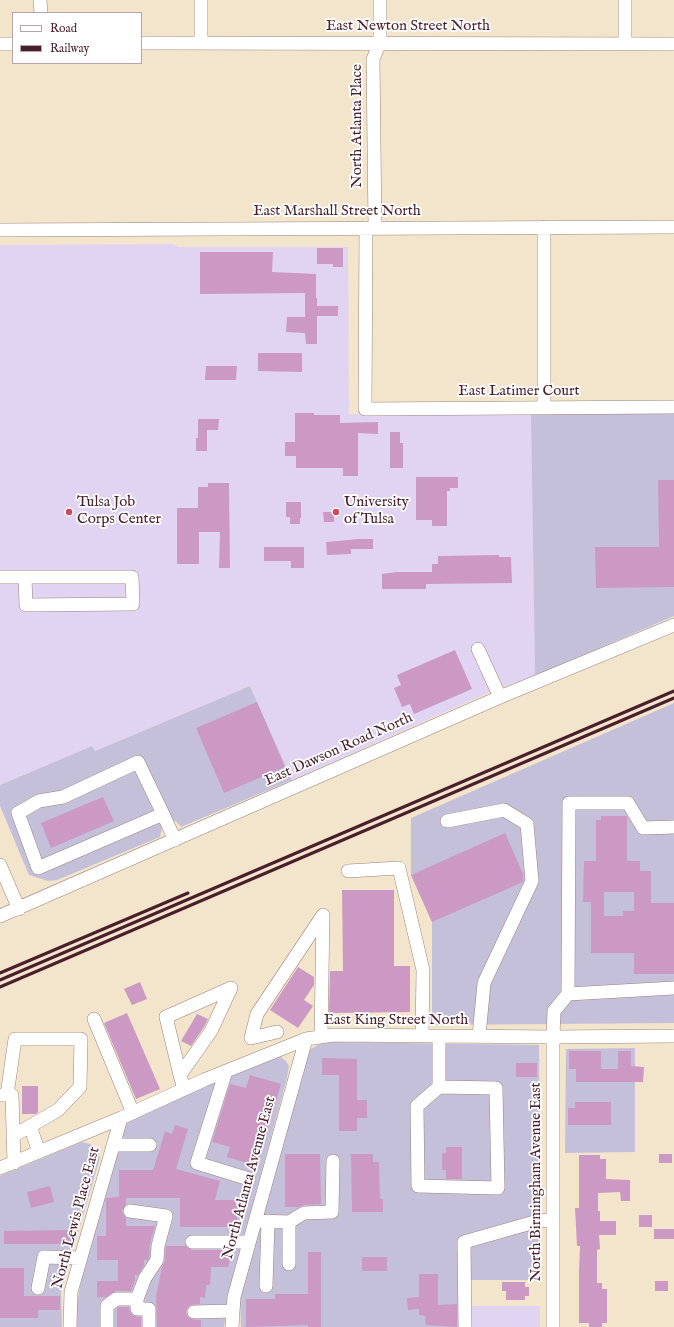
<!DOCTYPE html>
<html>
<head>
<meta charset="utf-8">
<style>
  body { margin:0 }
  #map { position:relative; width:674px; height:1327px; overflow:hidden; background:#f2e5cb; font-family:"IM FELL English",serif }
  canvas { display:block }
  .legend { position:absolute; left:12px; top:12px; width:130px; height:52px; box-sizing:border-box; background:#fff; border:1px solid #b7a5aa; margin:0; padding:5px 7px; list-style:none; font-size:12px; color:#4a1f2b }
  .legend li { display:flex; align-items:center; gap:8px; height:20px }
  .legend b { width:20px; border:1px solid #b7a5aa }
</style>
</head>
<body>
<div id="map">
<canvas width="674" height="1327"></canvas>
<ul class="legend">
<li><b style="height:5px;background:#fff"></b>Road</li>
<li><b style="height:5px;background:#4a1f2b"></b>Railway</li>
</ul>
</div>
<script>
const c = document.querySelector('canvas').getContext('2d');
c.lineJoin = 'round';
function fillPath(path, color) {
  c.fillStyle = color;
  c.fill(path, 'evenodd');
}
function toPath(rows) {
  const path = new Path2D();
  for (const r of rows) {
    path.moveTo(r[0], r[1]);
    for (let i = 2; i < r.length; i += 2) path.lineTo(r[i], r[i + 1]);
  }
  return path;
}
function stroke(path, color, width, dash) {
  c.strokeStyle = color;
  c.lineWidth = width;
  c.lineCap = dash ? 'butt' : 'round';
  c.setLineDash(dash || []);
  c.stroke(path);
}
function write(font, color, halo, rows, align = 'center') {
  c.font = font + ' "IM FELL English",serif';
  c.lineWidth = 3.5;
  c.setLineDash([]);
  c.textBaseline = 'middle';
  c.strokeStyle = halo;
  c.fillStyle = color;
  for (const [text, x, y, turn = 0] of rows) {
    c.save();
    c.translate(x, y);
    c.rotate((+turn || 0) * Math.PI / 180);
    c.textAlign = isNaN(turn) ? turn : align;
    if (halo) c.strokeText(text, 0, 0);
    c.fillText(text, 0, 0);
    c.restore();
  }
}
const built = toPath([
  [172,244,179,247,348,247,349,414,531,414,535,676,497,689,292,780,250,686,95,751,92,746,0,785,0,245],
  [468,1306,540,1306,540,1327,468,1327]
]);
const industrial = toPath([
  [531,414,674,414,674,616,535,676],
  [250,686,292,780,181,827,176,821,162,828,160,837,57,880,48,881,29,875,0,806,0,785,92,746,95,751],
  [674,703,674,1023,432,1025,432,922,411,875,411,818],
  [331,1042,539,1045,540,1280,468,1280,468,1327,241,1327,240,1297,304,1058,311,1049,320,1044],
  [635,1048,635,1152,565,1153,566,1049],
  [280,1056,286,1061,289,1066,287,1078,229,1292,224,1327,77,1327,77,1304,82,1275,123,1129,129,1121,136,1117,274,1057],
  [82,1142,90,1144,98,1151,100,1158,61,1291,62,1327,0,1327,0,1176]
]);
const building = toPath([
  [317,248,343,248,343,267,333,267,333,264,317,264],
  [200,252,273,252,272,272,316,274,316,298,317,298,317,306,338,306,338,316,317,316,317,344,306,344,305,333,286,332,287,317,305,317,305,293,200,294],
  [258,353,302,353,302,372,258,371],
  [206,366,237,366,236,380,205,380],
  [295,413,314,413,314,415,340,415,340,423,378,422,378,434,358,433,358,476,343,476,343,468,296,468,296,456,285,456,285,442,295,442],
  [198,419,219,419,218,430,207,430,207,451,196,451,196,438,198,438],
  [390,432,400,432,400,443,403,443,403,468,390,468],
  [416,477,458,477,458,488,450,488,450,491,447,491,447,526,432,526,432,520,416,520],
  [658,480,674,480,674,587,596,588,595,547,659,547],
  [208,483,229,483,230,568,219,568,220,532,199,532,199,564,177,564,177,508,198,508,198,487,208,487],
  [286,502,301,502,301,518,300,518,300,524,290,524,290,517,286,517],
  [323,512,334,512,334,522,324,522],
  [359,539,373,539,373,549,351,549,351,554,327,555,326,542],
  [264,547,304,547,304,568,291,568,291,561,264,561],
  [499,555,499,557,511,557,512,583,426,584,426,589,382,589,382,574,397,572,432,572,432,564,438,564,438,556],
  [455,650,472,689,414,714,410,704,402,707,394,688,401,685,397,675],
  [257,702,285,767,224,793,196,728],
  [103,797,114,821,51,848,41,823],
  [601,816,627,816,627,861,640,861,640,871,651,871,651,903,674,903,674,974,634,974,634,953,591,953,591,902,583,902,584,861,596,861,596,820,601,820],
  [604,892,634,892,634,911,623,911,623,916,604,916],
  [505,833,523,874,523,882,432,922,411,875],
  [342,890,394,890,394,966,410,966,410,1012,329,1013,330,971,343,971],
  [298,967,314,977,314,985,304,1000,313,1006,298,1028,270,1010],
  [140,982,147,999,132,1005,124,989],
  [127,1013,160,1089,136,1099,104,1023],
  [197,1014,208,1019,204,1027,191,1046,181,1041],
  [569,1051,601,1051,601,1069,618,1069,618,1051,631,1051,631,1066,644,1067,643,1082,576,1082,576,1069,569,1069],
  [322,1058,357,1059,357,1100,367,1100,367,1118,357,1118,357,1131,339,1131,339,1075,322,1075],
  [516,1063,537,1063,537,1077,516,1077],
  [250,1075,281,1084,257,1166,227,1157,230,1147,212,1142,230,1084,246,1088],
  [22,1086,38,1086,38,1112,36,1114,22,1114],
  [575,1102,611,1102,611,1125,568,1125,568,1108,575,1108],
  [175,1125,188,1129,176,1169,220,1181,215,1200,237,1200,237,1227,180,1227,180,1198,126,1198,126,1205,122,1210,123,1214,126,1218,126,1226,155,1226,150,1244,149,1257,148,1260,144,1260,144,1265,138,1275,135,1275,135,1281,131,1291,116,1291,106,1297,97,1297,97,1281,118,1281,118,1260,97,1260,97,1236,106,1236,106,1198,119,1197,119,1170,153,1170,165,1131,172,1134],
  [446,1147,462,1147,462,1179,446,1179,446,1170,442,1170,442,1153,446,1153],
  [285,1154,320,1154,321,1204,304,1205,298,1207,285,1207],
  [351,1154,373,1154,373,1162,379,1162,380,1199,383,1199,383,1212,352,1212],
  [659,1154,672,1154,672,1163,659,1163],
  [579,1155,600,1155,600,1159,606,1159,606,1179,630,1180,630,1201,621,1201,620,1192,598,1193,598,1211,600,1211,600,1221,616,1221,616,1235,599,1235,600,1249,597,1250,597,1283,602,1283,602,1289,607,1289,607,1323,602,1323,602,1327,589,1327,589,1323,579,1323,579,1272,580,1246,577,1246,575,1208,579,1208],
  [50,1186,54,1202,31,1208,27,1192],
  [639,1215,652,1215,652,1227,639,1227],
  [654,1229,674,1229,674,1239,654,1239],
  [71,1230,71,1244,4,1244,4,1231],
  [166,1246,185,1246,192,1250,233,1250,228,1267,211,1267,210,1285,206,1285,205,1298,200,1297,200,1304,190,1305,187,1309,186,1313,187,1316,191,1319,201,1320,201,1327,157,1327,156,1296,162,1267,165,1261],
  [308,1252,321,1252,321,1327,308,1327,308,1325,246,1327,246,1299,275,1299,275,1294,308,1294],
  [362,1257,387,1257,387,1271,362,1271],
  [0,1268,24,1268,24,1296,60,1296,60,1310,38,1310,38,1318,0,1318],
  [419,1274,438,1274,438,1305,457,1304,457,1327,426,1325,425,1316,419,1315,419,1309,408,1310,407,1298,419,1297],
  [655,1281,668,1281,668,1291,655,1291],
  [502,1282,525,1282,525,1287,529,1287,529,1296,525,1296,525,1300,506,1300,506,1291,502,1291],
  [119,1307,129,1307,130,1313,133,1316,141,1317,141,1327,117,1327,117,1308]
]);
const minor = toPath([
  [40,0,41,13],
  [201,0,201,43],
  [625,0,625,43],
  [141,43,674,44],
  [0,44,13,44],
  [544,227,544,408],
  [366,228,365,409,674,407],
  [375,228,373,59,380,43,380,0],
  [0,230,674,227],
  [0,577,132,577,133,604,26,605,25,577],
  [478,649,500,697],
  [163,814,38,868,18,813,39,801,63,797,138,762,163,814,168,825,175,840],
  [447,821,504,810,527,824,532,881,484,983,479,1036],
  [0,865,19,909],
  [348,871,399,868,423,970,422,1036],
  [0,916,500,697,674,625],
  [568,994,674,988],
  [94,1019,133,1113],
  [277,1032,251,1038,257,1014,323,915,321,1037],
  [226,1071,197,1163,249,1179],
  [180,1075,211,1031,231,988,166,1017,180,1075,184,1089],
  [439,1087,496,1088,498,1188,418,1186,417,1106,439,1087],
  [439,1087,439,1036],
  [2,1095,12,1095,14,1163],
  [7,1095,15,1039,81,1039,80,1087,58,1110,13,1136],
  [30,1126,39,1152],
  [113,1145,150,1145],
  [0,1168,121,1118,204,1080,306,1039,334,1035,553,1037,674,1036],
  [130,1211,166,1216,158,1246,157,1260,145,1278,137,1299,137,1309,149,1309,149,1327],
  [255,1221,289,1222,304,1213,332,1212,333,1161],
  [192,1242,249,1242],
  [289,1264,289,1222],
  [266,1286,268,1221],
  [38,1288,44,1257,81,1258],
  [194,1312,233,1311],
  [70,1327,71,1292,121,1118],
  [107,1327,107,1306,116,1299,137,1299],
  [232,1327,234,1297,306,1039],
  [465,1327,464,1242,538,1221,553,1220],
  [553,1327,553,1037,554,1011,568,994,569,803,628,803,643,828,674,827]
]);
const rail = toPath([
  [0,973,188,893],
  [0,980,674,691],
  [0,987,674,698]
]);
const markers = [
  [69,512,4,"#d1495b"],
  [336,512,4,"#d1495b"]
];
const streetNames = [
  ["East Newton Street North",408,27],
  ["North Atlanta Place",358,126,-90],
  ["East Marshall Street North",337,212],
  ["East Latimer Court",519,392],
  ["East Dawson Road North",339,750,-24],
  ["East King Street North",396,1021],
  ["North Atlanta Avenue East",250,1178,-75],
  ["North Birmingham Avenue East",537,1182,-90],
  ["North Lewis Place East",77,1218,-75]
];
const poiNames = [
  ["Tulsa Job",77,503],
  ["Corps Center",77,520],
  ["University",344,503],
  ["of Tulsa",344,520]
];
fillPath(built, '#e1d4f3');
fillPath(industrial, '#c5c0da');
fillPath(building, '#cb99c3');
stroke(minor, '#9e827b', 14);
stroke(minor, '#fff', 13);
stroke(rail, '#4a1f2b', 3);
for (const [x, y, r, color] of markers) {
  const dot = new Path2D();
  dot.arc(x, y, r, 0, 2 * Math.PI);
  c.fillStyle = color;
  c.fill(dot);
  stroke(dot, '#fff', 1.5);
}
write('15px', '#4a1f2b', '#fff', streetNames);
write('15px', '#4a1f2b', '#fff', poiNames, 'left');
</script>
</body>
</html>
